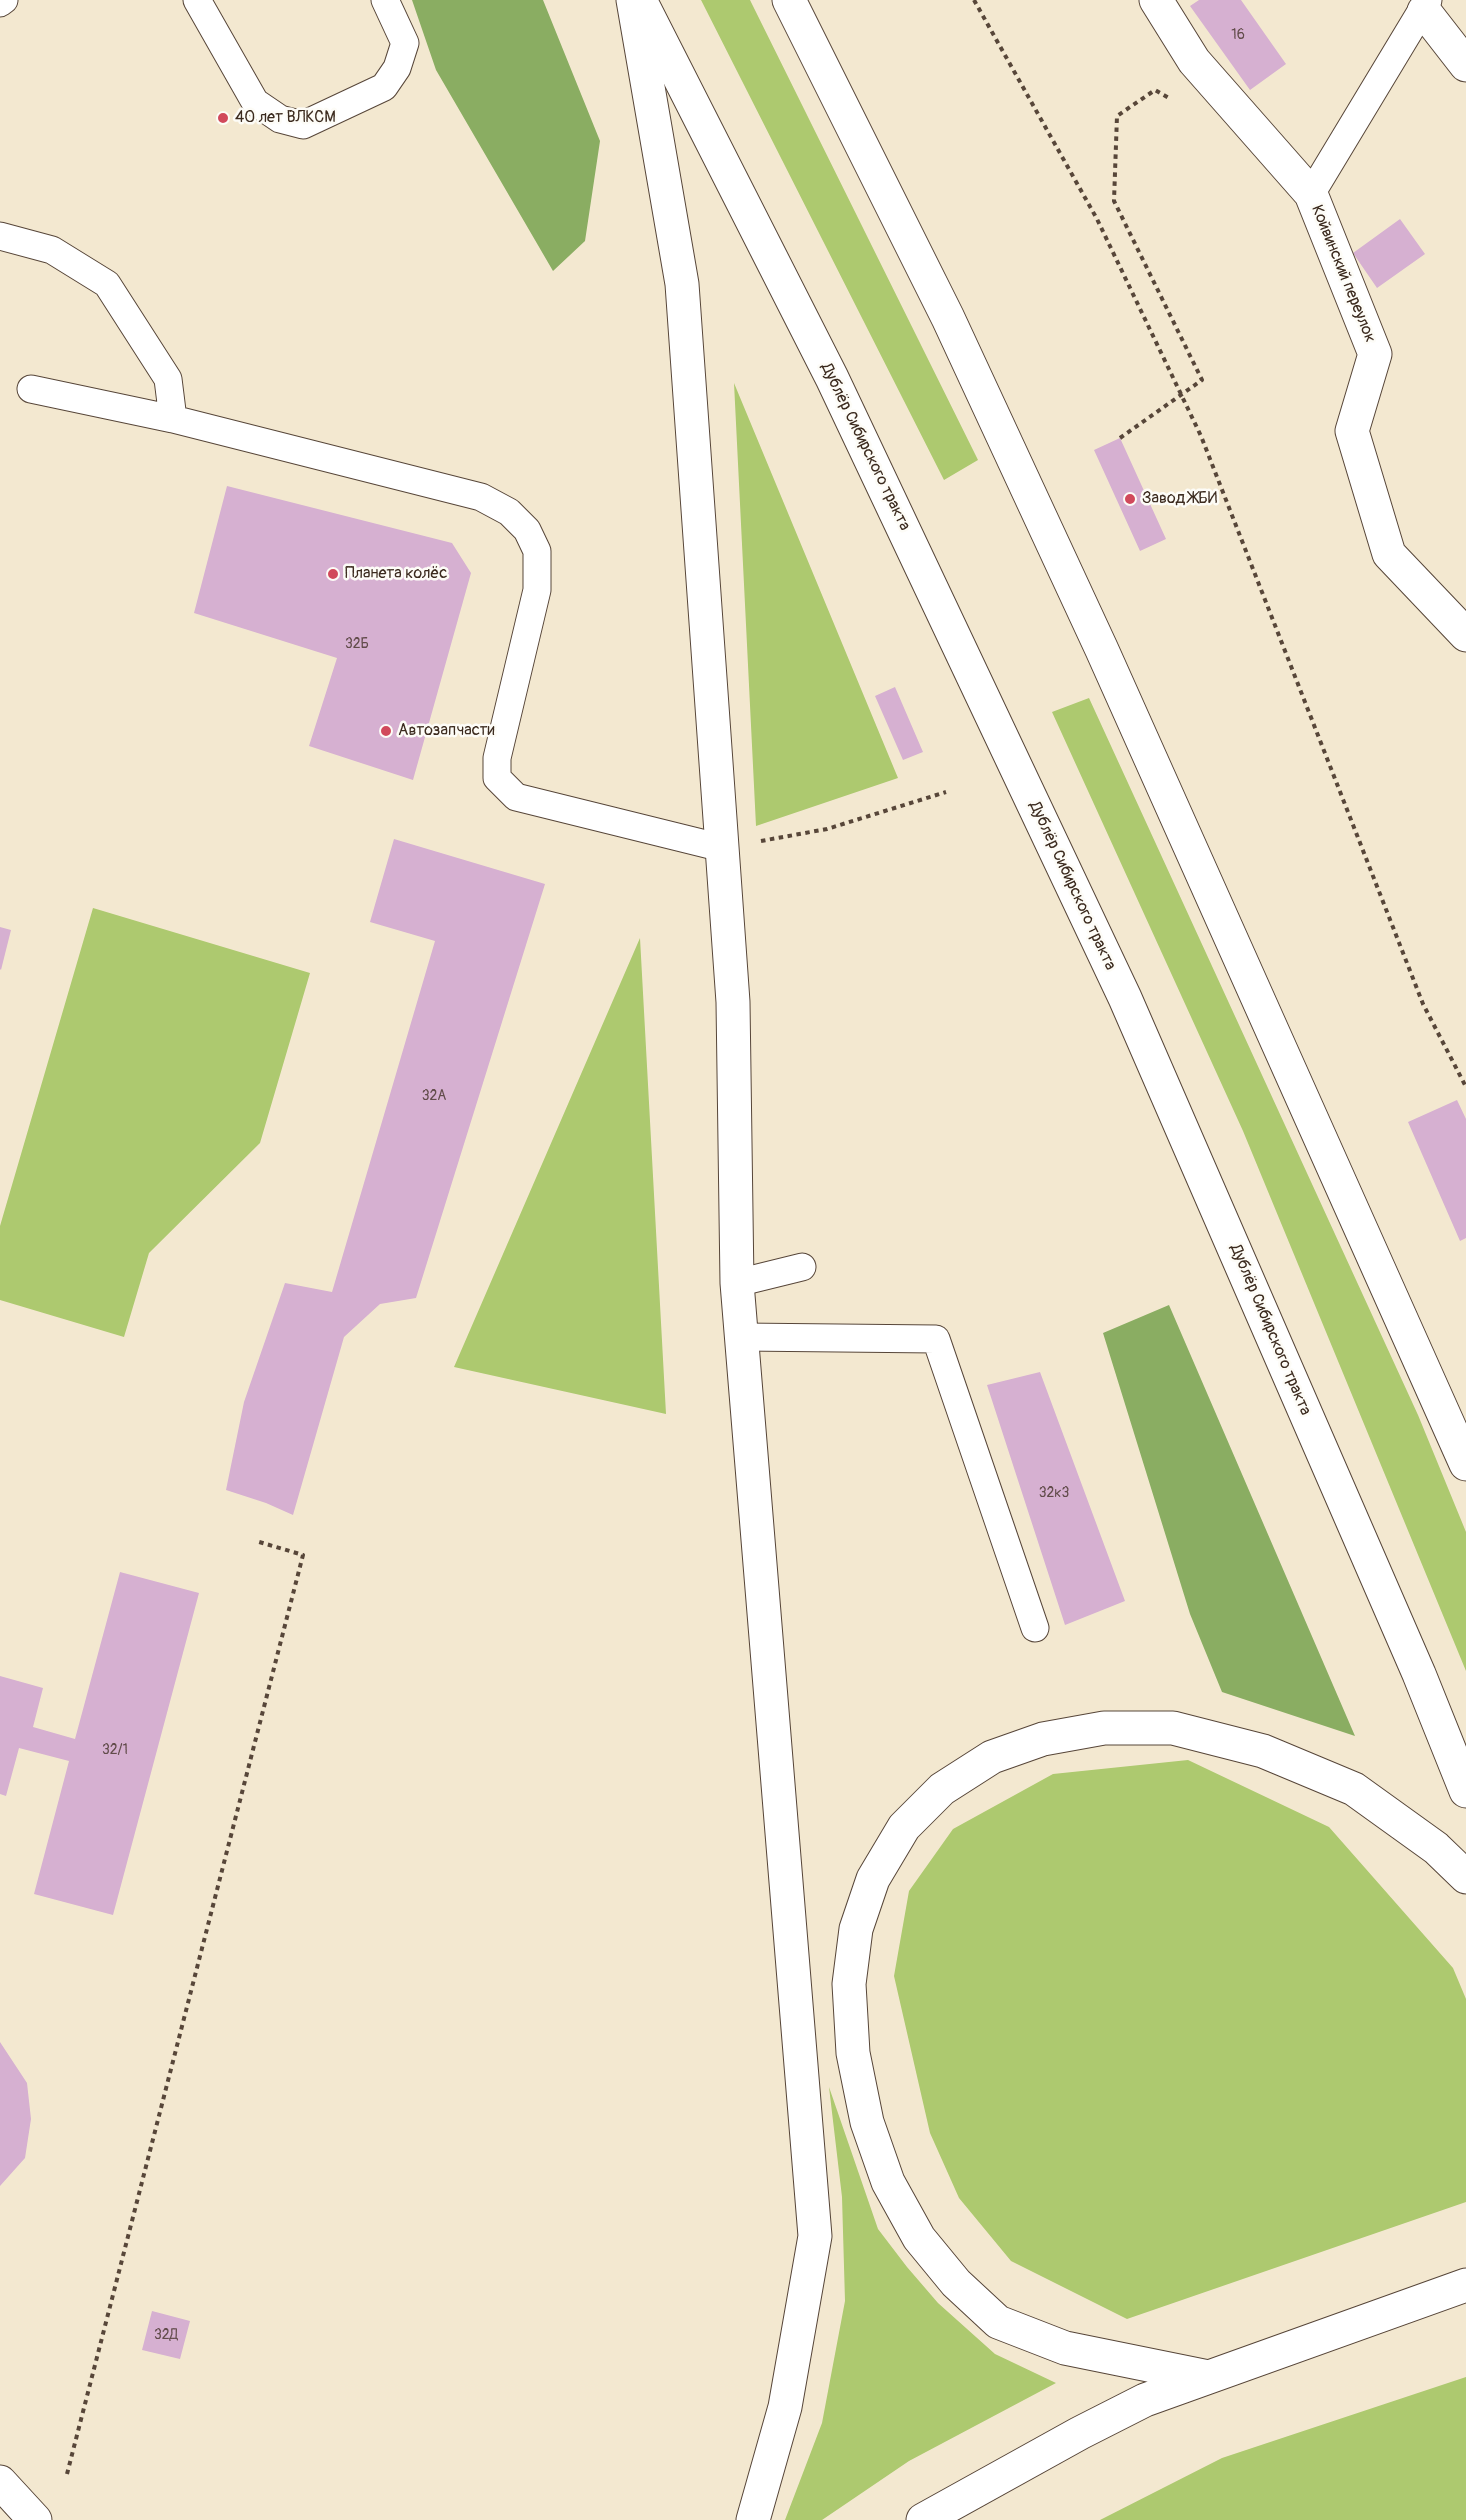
<!DOCTYPE html>
<html>
<head>
<meta charset="utf-8">
<style>
  body { margin:0 }
  canvas { display:block; background:#f3e8d0 }
</style>
</head>
<body>
<canvas width="1466" height="2520"></canvas>
<script>
const c = document.querySelector('canvas').getContext('2d');
c.lineJoin = 'round';
function fillPath(path, color) {
  c.fillStyle = color;
  c.fill(path, 'evenodd');
}
function toPath(rows) {
  const path = new Path2D();
  for (const r of rows) {
    path.moveTo(r[0], r[1]);
    for (let i = 2; i < r.length; i += 2) path.lineTo(r[i], r[i + 1]);
  }
  return path;
}
function stroke(path, color, width, dash) {
  c.strokeStyle = color;
  c.lineWidth = width;
  c.lineCap = dash ? 'butt' : 'round';
  c.setLineDash(dash || []);
  c.stroke(path);
}
function write(font, color, halo, rows, align = 'center') {
  c.font = font + ' Pangolin,sans-serif';
  c.lineWidth = 5;
  c.setLineDash([]);
  c.textBaseline = 'middle';
  c.strokeStyle = halo;
  c.fillStyle = color;
  for (const [text, x, y, turn = 0] of rows) {
    c.save();
    c.translate(x, y);
    c.rotate((+turn || 0) * Math.PI / 180);
    c.textAlign = isNaN(turn) ? turn : align;
    if (halo) c.strokeText(text, 0, 0);
    c.fillText(text, 0, 0);
    c.restore();
  }
}
const green = toPath([
  [701,0,750,0,978,460,944,480],
  [734,383,898,778,756,826],
  [1089,698,1418,1415,1466,1532,1466,1671,1243,1131,1052,712],
  [93,908,310,973,260,1143,149,1253,124,1337,0,1300,0,1226],
  [640,938,666,1414,454,1367],
  [1188,1760,1329,1827,1453,1968,1466,1999,1466,2202,1127,2319,1011,2261,959,2198,930,2133,894,1976,909,1891,953,1829,1053,1774],
  [829,2087,878,2229,907,2267,938,2303,995,2354,1056,2383,909,2461,822,2520,785,2520,822,2423,845,2301,842,2197],
  [1466,2377,1466,2520,1100,2520,1222,2458]
]);
const forest = toPath([
  [412,0,543,0,600,141,585,241,553,271,436,70],
  [1169,1305,1355,1736,1222,1692,1190,1614,1103,1333]
]);
const building = toPath([
  [1199,0,1241,0,1286,64,1250,90,1190,6],
  [1400,219,1425,254,1377,288,1353,253],
  [1120,438,1166,539,1140,551,1094,450],
  [227,486,452,543,471,573,413,780,309,746,337,658,194,613],
  [895,687,923,752,903,760,875,696],
  [394,839,545,884,416,1298,380,1304,344,1337,293,1515,266,1503,226,1490,244,1402,285,1283,332,1292,435,941,370,922],
  [0,927,11,930,1,970,0,969],
  [1457,1100,1466,1119,1466,1238,1460,1241,1408,1122],
  [1040,1372,1125,1601,1065,1625,987,1385],
  [120,1572,199,1593,113,1915,34,1894,69,1761,19,1748,6,1796,0,1794,0,1676,43,1688,33,1727,75,1739],
  [0,2042,27,2083,31,2119,25,2158,0,2186],
  [152,2311,190,2321,180,2359,142,2350]
]);
const path = toPath([
  [974,0,1097,219,1201,436,1423,1004,1466,1087],
  [1120,438,1202,380,1114,201,1117,116,1155,90,1169,98],
  [761,841,827,829,946,792],
  [67,2474,303,1555,256,1541]
]);
const service = toPath([
  [197,0,255,102,280,119,303,125,384,87,397,68,405,43,385,0],
  [0,3,4,0],
  [1311,194,1428,0],
  [0,236,52,250,107,284,168,379,173,419],
  [31,389,173,419,481,497,509,512,527,530,537,551,537,590,497,758,497,778,516,797,722,848],
  [737,1283,802,1267],
  [741,1337,936,1339,1035,1628]
]);
const minor = toPath([
  [1156,0,1194,61,1311,194,1375,354,1352,431,1389,554,1466,635],
  [1424,11,1466,65],
  [0,2482,35,2520]
]);
const secondary = toPath([
  [633,0,682,284,733,1002,737,1283,815,2236,785,2407,753,2520],
  [1208,2377,1065,2348,998,2322,956,2283,919,2238,888,2182,867,2122,853,2053,849,1984,856,1929,873,1879,904,1827,942,1789,992,1757,1043,1739,1104,1728,1173,1728,1263,1751,1354,1789,1436,1848,1466,1877],
  [923,2520,1080,2433,1145,2400,1466,2285]
]);
const primary = toPath([
  [640,0,832,378,1125,998,1419,1674,1466,1791],
  [789,0,948,318,1102,650,1466,1464]
]);
const markers = [
  [223,118,6,"#d1495b"],
  [1130,499,6,"#d1495b"],
  [333,574,6,"#d1495b"],
  [386,731,6,"#d1495b"]
];
const numberNames = [
  ["16",1238,35],
  ["32Б",357,644],
  ["32А",434,1096],
  ["32к3",1054,1493],
  ["32/1",115,1750],
  ["32Д",166,2335]
];
const poiNames = [
  ["40 лет ВЛКСМ",235,118],
  ["Завод ЖБИ",1142,499],
  ["Планета колёс",345,574],
  ["Автозапчасти",398,731]
];
const streetNames = [
  ["Койвинский переулок",1343,274,68],
  ["Дублёр Сибирского тракта",865,447,64],
  ["Дублёр Сибирского тракта",1072,886,65],
  ["Дублёр Сибирского тракта",1270,1330,67]
];
fillPath(green, '#adc96f');
fillPath(forest, '#8aad62');
fillPath(building, '#d6b0d1');
stroke(service, '#574639', 29);
stroke(minor, '#574639', 35);
stroke(secondary, '#574639', 35);
stroke(primary, '#574639', 35);
stroke(path, '#574639', 4, [4.5, 4.5]);
stroke(service, '#fff', 27);
stroke(minor, '#fff', 33);
stroke(secondary, '#fff', 33);
stroke(primary, '#fff', 33);
for (const [x, y, r, color] of markers) {
  const dot = new Path2D();
  dot.arc(x, y, r, 0, 2 * Math.PI);
  c.fillStyle = color;
  c.fill(dot);
  stroke(dot, '#fdfcf7', 2);
}
write('14px', '#624c4b', null, numberNames);
write('16px', '#3b2a1e', '#fdfcf7', poiNames, 'left');
write('16px', '#3b2a1e', '#fdfcf7', streetNames);
</script>
</body>
</html>
